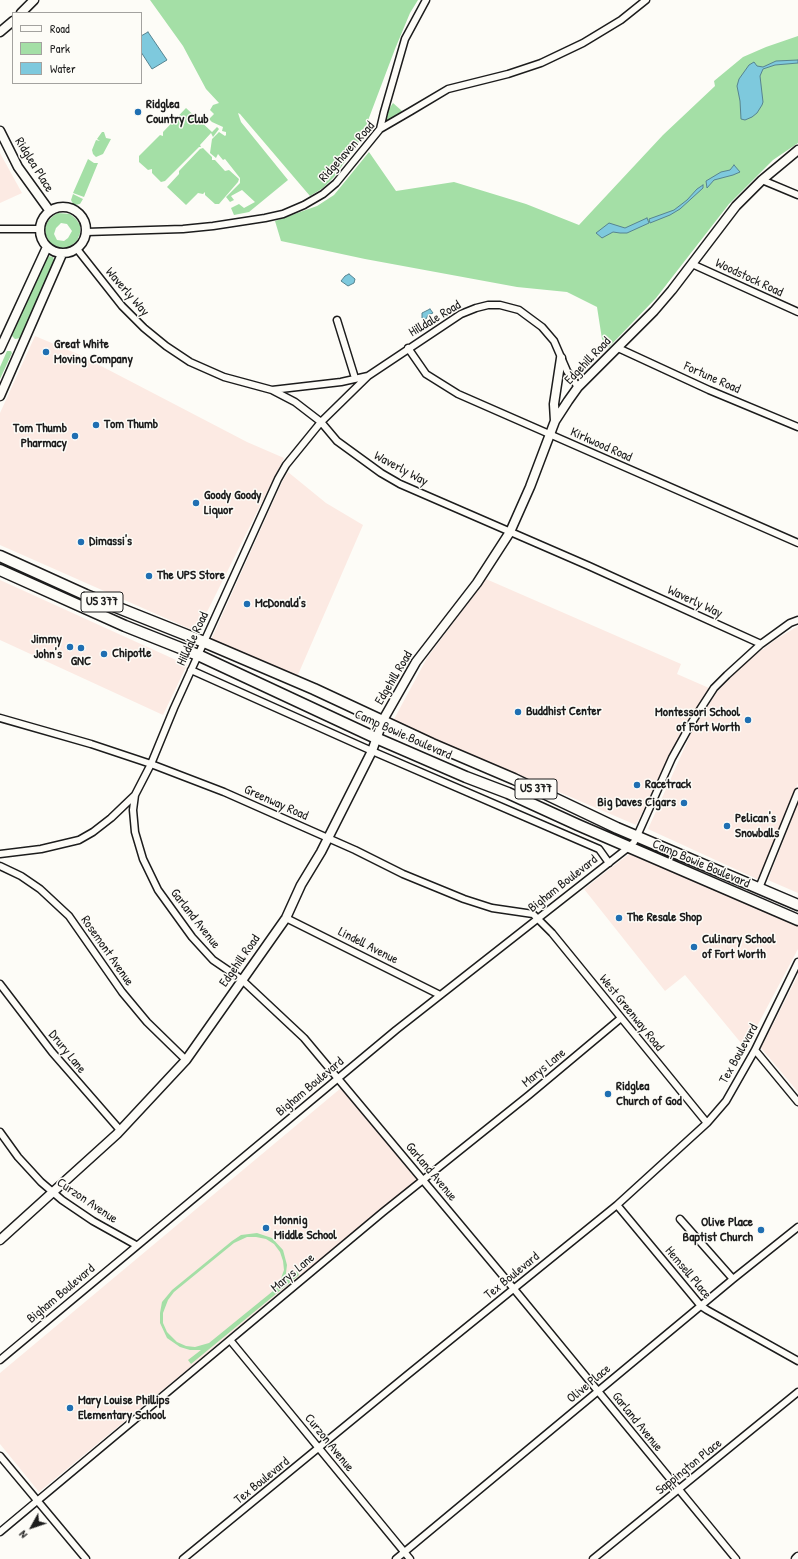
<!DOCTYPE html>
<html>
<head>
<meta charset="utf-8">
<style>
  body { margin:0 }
  #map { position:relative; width:798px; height:1559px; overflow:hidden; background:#fdfcf7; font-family:"Patrick Hand",sans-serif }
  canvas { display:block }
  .legend { position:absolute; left:12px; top:12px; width:130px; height:72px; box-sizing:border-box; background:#fdfcf7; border:1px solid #a3a29f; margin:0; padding:5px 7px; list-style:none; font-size:12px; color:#1c1c1c }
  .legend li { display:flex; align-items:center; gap:8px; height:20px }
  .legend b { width:20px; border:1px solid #a3a29f }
  .north { position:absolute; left:12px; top:1507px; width:40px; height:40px; -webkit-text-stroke:3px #fdfcf7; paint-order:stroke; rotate:230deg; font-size:11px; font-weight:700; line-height:16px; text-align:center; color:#1c1c1c }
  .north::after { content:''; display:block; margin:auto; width:14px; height:18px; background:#1c1c1c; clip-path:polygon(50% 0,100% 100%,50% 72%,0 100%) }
</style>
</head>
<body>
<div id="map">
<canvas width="798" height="1559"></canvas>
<ul class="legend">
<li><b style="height:5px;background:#fdfcf7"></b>Road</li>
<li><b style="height:11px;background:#a4dfa6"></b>Park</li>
<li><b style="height:11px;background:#7ec9dd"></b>Water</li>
</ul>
<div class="north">N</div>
</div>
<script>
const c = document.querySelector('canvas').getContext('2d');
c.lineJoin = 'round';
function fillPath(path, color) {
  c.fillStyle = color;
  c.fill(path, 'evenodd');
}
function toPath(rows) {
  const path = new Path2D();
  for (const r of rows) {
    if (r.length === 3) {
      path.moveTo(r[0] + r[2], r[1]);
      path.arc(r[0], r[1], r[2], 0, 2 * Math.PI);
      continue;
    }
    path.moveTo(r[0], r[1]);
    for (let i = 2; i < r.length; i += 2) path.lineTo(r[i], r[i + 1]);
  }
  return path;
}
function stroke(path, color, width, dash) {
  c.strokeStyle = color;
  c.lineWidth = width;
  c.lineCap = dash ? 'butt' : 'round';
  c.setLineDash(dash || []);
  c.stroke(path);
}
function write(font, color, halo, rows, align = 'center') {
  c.font = font + ' "Patrick Hand",sans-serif';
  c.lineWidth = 3;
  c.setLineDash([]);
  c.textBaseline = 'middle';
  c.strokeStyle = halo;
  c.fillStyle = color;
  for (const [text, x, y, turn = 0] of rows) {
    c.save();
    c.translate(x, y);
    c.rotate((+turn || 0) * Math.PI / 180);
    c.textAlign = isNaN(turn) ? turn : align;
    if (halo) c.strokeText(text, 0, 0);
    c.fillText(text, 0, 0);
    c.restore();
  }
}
const built = toPath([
  [0,153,22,193,0,203],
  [35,336,80,355,247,442,284,458,197,632,0,545,0,413],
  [288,472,326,503,363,525,297,677,211,640,282,482],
  [486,579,681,664,677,674,709,688,678,739,636,825,393,721,427,658],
  [0,580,187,665,163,715,0,640],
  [798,626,798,783,759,880,648,829,693,729,717,692,736,672,755,655,775,640],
  [798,803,798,893,768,880],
  [629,854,798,925,798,949,746,1047,741,1043,685,975,665,991,584,889],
  [798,975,798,1092,761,1048],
  [341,1088,417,1180,39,1492,0,1444,0,1373]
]);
const green = toPath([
  [150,0,418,0,410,13,395,49,361,139,334,177,323,188,310,196,240,114,238,113,241,122,288,180,249,212,234,215,231,208,239,204,244,208,255,202,242,190,231,196,234,200,230,202,226,197,240,183,240,178,225,159,223,160,218,154,216,158,210,153,212,139,219,132,225,136,226,135,226,132,222,131,223,127,212,122,209,119,214,114,210,110,213,105,219,103,206,89,183,46],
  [798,36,798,143,773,160,729,204,656,298,608,348,602,339,597,307,567,292,517,287,365,259,281,241,275,221,317,206,334,195,369,152,396,191,454,182,526,204,579,225,663,135,715,86,714,81,743,57,766,47],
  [393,103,402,111,388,120,385,120,387,112],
  [186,108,212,132,217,127,219,129,213,137,211,133,200,145,201,147,199,147,165,181,161,182,152,173,152,169,148,170,139,162,139,156,160,135,163,136,163,132],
  [102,132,104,132,106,138,111,139,103,154,96,157,93,154,92,150,96,140,100,141,97,139],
  [203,148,212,157,212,160,215,160,225,171,229,170,239,179,238,182,219,204,215,204,205,195,205,192,203,194,198,193,186,205,167,187,179,174,179,171,200,149],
  [88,159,94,163,98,163,84,197,73,193],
  [73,194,83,199,80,204,75,205,73,204,71,200],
  [58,213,70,214,76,219,80,225,80,233,77,241,69,247,61,248,55,246,50,243,46,236,45,228,48,221,53,216],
  [61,223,67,224,72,231,68,238,64,241,57,240,54,234,56,228],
  [48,256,53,257,55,263,21,338,15,339,12,336,12,333,45,257],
  [7,351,11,351,12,353,0,379,0,367],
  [257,1233,272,1238,283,1250,287,1265,285,1281,297,1271,299,1275,191,1364,188,1360,201,1350,190,1350,180,1347,167,1338,160,1323,160,1313,162,1302,172,1290,232,1241,241,1235],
  [247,1237,256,1237,266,1239,274,1244,280,1252,283,1261,284,1270,279,1284,273,1291,209,1343,195,1347,186,1346,177,1342,167,1332,163,1323,163,1313,168,1300,174,1292,234,1243]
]);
const water = toPath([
  [148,32,167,60,152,69,141,52,141,36,148,32],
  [798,60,798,63,775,65,763,69,760,76,763,102,762,105,757,113,752,117,745,120,741,119,740,101,737,86,739,79,749,65,754,62,757,66,763,67,776,61,798,60],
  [734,165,740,172,733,175,714,180,707,188,706,181,721,172,730,170,734,165],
  [703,185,703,188,680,209,670,215,650,223,649,219,674,210,687,200,697,189,703,185],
  [647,218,649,223,627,233,620,233,613,232,602,238,596,233,609,223,625,228,647,218],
  [349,274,355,279,354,283,348,286,341,281,345,276,349,274],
  [430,309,433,313,428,315,426,319,422,318,422,313,430,309]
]);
const minor = toPath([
  [380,129,384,112,405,39,426,0],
  [762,180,798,195],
  [0,229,39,229],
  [86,232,183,229,213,226,265,218,283,214,304,205,323,194,336,183,380,129,411,111,448,89,508,74,541,63,583,43,621,20,646,0],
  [77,249,122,306,144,328,166,346,190,362,224,377,272,390,295,402,321,422,337,441,381,473,400,484,589,566,761,644],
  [692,264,798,312],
  [337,320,355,378],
  [408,348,426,374,458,394,798,543],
  [618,348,709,390,798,427],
  [272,390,341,382,368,376],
  [191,670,372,751,599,849,609,863],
  [0,718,91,744,151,764,224,792,355,850,403,874,464,899,492,908,533,914,552,933,707,1123],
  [135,795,133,810,135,832,143,859,158,890,192,937,213,960,241,979,304,1038,514,1289,736,1559],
  [0,854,41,849,79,840,93,832,111,818,135,795,151,764,174,708,278,479,286,465,321,422,368,376,461,314,476,308,488,305,500,305,519,310,542,327,554,341,567,371,578,387],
  [0,866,21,876,40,889,69,916,122,992,147,1022,186,1060],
  [759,888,798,792],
  [286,918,440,995],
  [0,984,52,1052,120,1130],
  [755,1050,798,1102],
  [0,1132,18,1157,41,1182,62,1200,93,1221,136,1245],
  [617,1205,701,1306,707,1310,798,1361],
  [680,1219,733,1279],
  [230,1340,410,1559],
  [0,1360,396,1030,629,847,634,842,637,836,672,758,692,722,714,688,727,675,761,644,790,623,798,620],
  [0,1456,86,1559],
  [0,1532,383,1212,529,1095,621,1018],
  [183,1559,406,1376,617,1205,707,1123,726,1101,755,1050,798,962],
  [396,1559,733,1279,798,1227],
  [593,1559,798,1392]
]);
const tertiary = toPath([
  [21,13,34,0],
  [0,32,13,21],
  [0,131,18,167,49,210],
  [63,230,23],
  [0,349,47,247],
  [0,396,62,254],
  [555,421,554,404,561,358],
  [0,1240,117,1134,186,1060,286,918,301,885,321,852,372,751,383,720,416,662,477,583,510,532,530,487,555,421,568,401,578,387,654,311,672,290,736,206,762,180,798,150],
  [796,1559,798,1557]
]);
const primary = toPath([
  [0,556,86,595,204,642,314,689,432,744,514,779,617,828,798,905],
  [0,570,125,626,198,655,376,738,466,777,508,793,578,825,798,920]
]);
const markers = [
  [138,112,4,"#1f6fb2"],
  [46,352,4,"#1f6fb2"],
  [96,425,4,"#1f6fb2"],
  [75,436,4,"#1f6fb2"],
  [196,503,4,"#1f6fb2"],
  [81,542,4,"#1f6fb2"],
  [149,576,4,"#1f6fb2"],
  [247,604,4,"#1f6fb2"],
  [70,647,4,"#1f6fb2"],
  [81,648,4,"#1f6fb2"],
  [104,654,4,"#1f6fb2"],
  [518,712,4,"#1f6fb2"],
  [748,720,4,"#1f6fb2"],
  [637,785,4,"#1f6fb2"],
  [684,803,4,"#1f6fb2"],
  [727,826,4,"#1f6fb2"],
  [619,918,4,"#1f6fb2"],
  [694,947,4,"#1f6fb2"],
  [608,1094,4,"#1f6fb2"],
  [266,1228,4,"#1f6fb2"],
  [761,1230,4,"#1f6fb2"],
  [70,1408,4,"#1f6fb2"]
];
const shields = [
  [102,602,42],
  [536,789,42]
];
const shieldNames = [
  ["US 377",102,602],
  ["US 377",536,789]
];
const poiNames = [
  ["Ridglea",146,105],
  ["Country Club",146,120],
  ["Great White",54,345],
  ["Moving Company",54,360],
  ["Tom Thumb",104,425],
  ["Tom Thumb",67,429,"right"],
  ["Pharmacy",67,444,"right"],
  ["Goody Goody",204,496],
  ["Liquor",204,511],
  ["Dimassi's",89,542],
  ["The UPS Store",157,576],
  ["McDonald's",255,604],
  ["Jimmy",62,640,"right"],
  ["John's",62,655,"right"],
  ["Chipotle",112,654],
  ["GNC",81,662,"center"],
  ["Buddhist Center",526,712],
  ["Montessori School",740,713,"right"],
  ["of Fort Worth",740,728,"right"],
  ["Racetrack",645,785],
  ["Big Daves Cigars",676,803,"right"],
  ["Pelican's",735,819],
  ["Snowballs",735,834],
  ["The Resale Shop",627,918],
  ["Culinary School",702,940],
  ["of Fort Worth",702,955],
  ["Ridglea",616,1087],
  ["Church of God",616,1102],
  ["Monnig",274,1221],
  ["Middle School",274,1236],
  ["Olive Place",753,1223,"right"],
  ["Baptist Church",753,1238,"right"],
  ["Mary Louise Phillips",78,1401],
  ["Elementary School",78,1416]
];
const streetNames = [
  ["Ridgehaven Road",347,152,-48],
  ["Ridglea Place",34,165,58],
  ["Woodstock Road",749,278,25],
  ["Waverly Way",127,292,49],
  ["Hilldale Road",435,319,-31],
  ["Edgehill Road",588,361,-46],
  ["Fortune Road",712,378,24],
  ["Kirkwood Road",601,445,24],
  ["Waverly Way",401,469,28],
  ["Waverly Way",695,602,25],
  ["Hilldale Road",193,639,-65],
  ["Edgehill Road",394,678,-59],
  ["Camp Bowie Boulevard",403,735,24],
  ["Greenway Road",276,803,24],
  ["Camp Bowie Boulevard",701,864,23],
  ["Bigham Boulevard",563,884,-38],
  ["Garland Avenue",195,919,52],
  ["Lindell Avenue",368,946,27],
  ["Rosemont Avenue",107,951,55],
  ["Edgehill Road",240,961,-55],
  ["West Greenway Road",631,1013,51],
  ["Drury Lane",67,1052,51],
  ["Tex Boulevard",739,1054,-61],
  ["Marys Lane",544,1068,-40],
  ["Bigham Boulevard",310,1087,-40],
  ["Garland Avenue",431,1172,50],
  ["Curzon Avenue",87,1201,34],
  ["Marys Lane",293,1273,-40],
  ["Hemsell Place",688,1273,50],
  ["Tex Boulevard",512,1276,-39],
  ["Bigham Boulevard",61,1294,-40],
  ["Olive Place",589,1384,-40],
  ["Garland Avenue",637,1422,51],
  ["Curzon Avenue",329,1443,51],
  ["Sappington Place",689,1467,-39],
  ["Tex Boulevard",262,1481,-39]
];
fillPath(built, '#fceae3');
fillPath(green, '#a4dfa6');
fillPath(water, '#7ec9dd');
stroke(water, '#578490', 1);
stroke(minor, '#1c1c1c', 9);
stroke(tertiary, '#1c1c1c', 11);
stroke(primary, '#1c1c1c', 13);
stroke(minor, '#fdfcf7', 6);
stroke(tertiary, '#fdfcf7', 8);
stroke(primary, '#fdfcf7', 10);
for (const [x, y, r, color] of markers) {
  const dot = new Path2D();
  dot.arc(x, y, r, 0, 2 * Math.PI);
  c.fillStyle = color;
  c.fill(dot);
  stroke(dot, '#fdfcf7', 1.5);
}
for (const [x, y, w] of shields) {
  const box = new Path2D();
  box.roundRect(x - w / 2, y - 10, w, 20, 3);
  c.fillStyle = '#fdfcf7';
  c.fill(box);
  stroke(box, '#1c1c1c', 1);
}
write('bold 12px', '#1c1c1c', null, shieldNames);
write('bold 13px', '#1c1c1c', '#fdfcf7', poiNames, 'left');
write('13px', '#1c1c1c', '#fdfcf7', streetNames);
</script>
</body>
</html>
